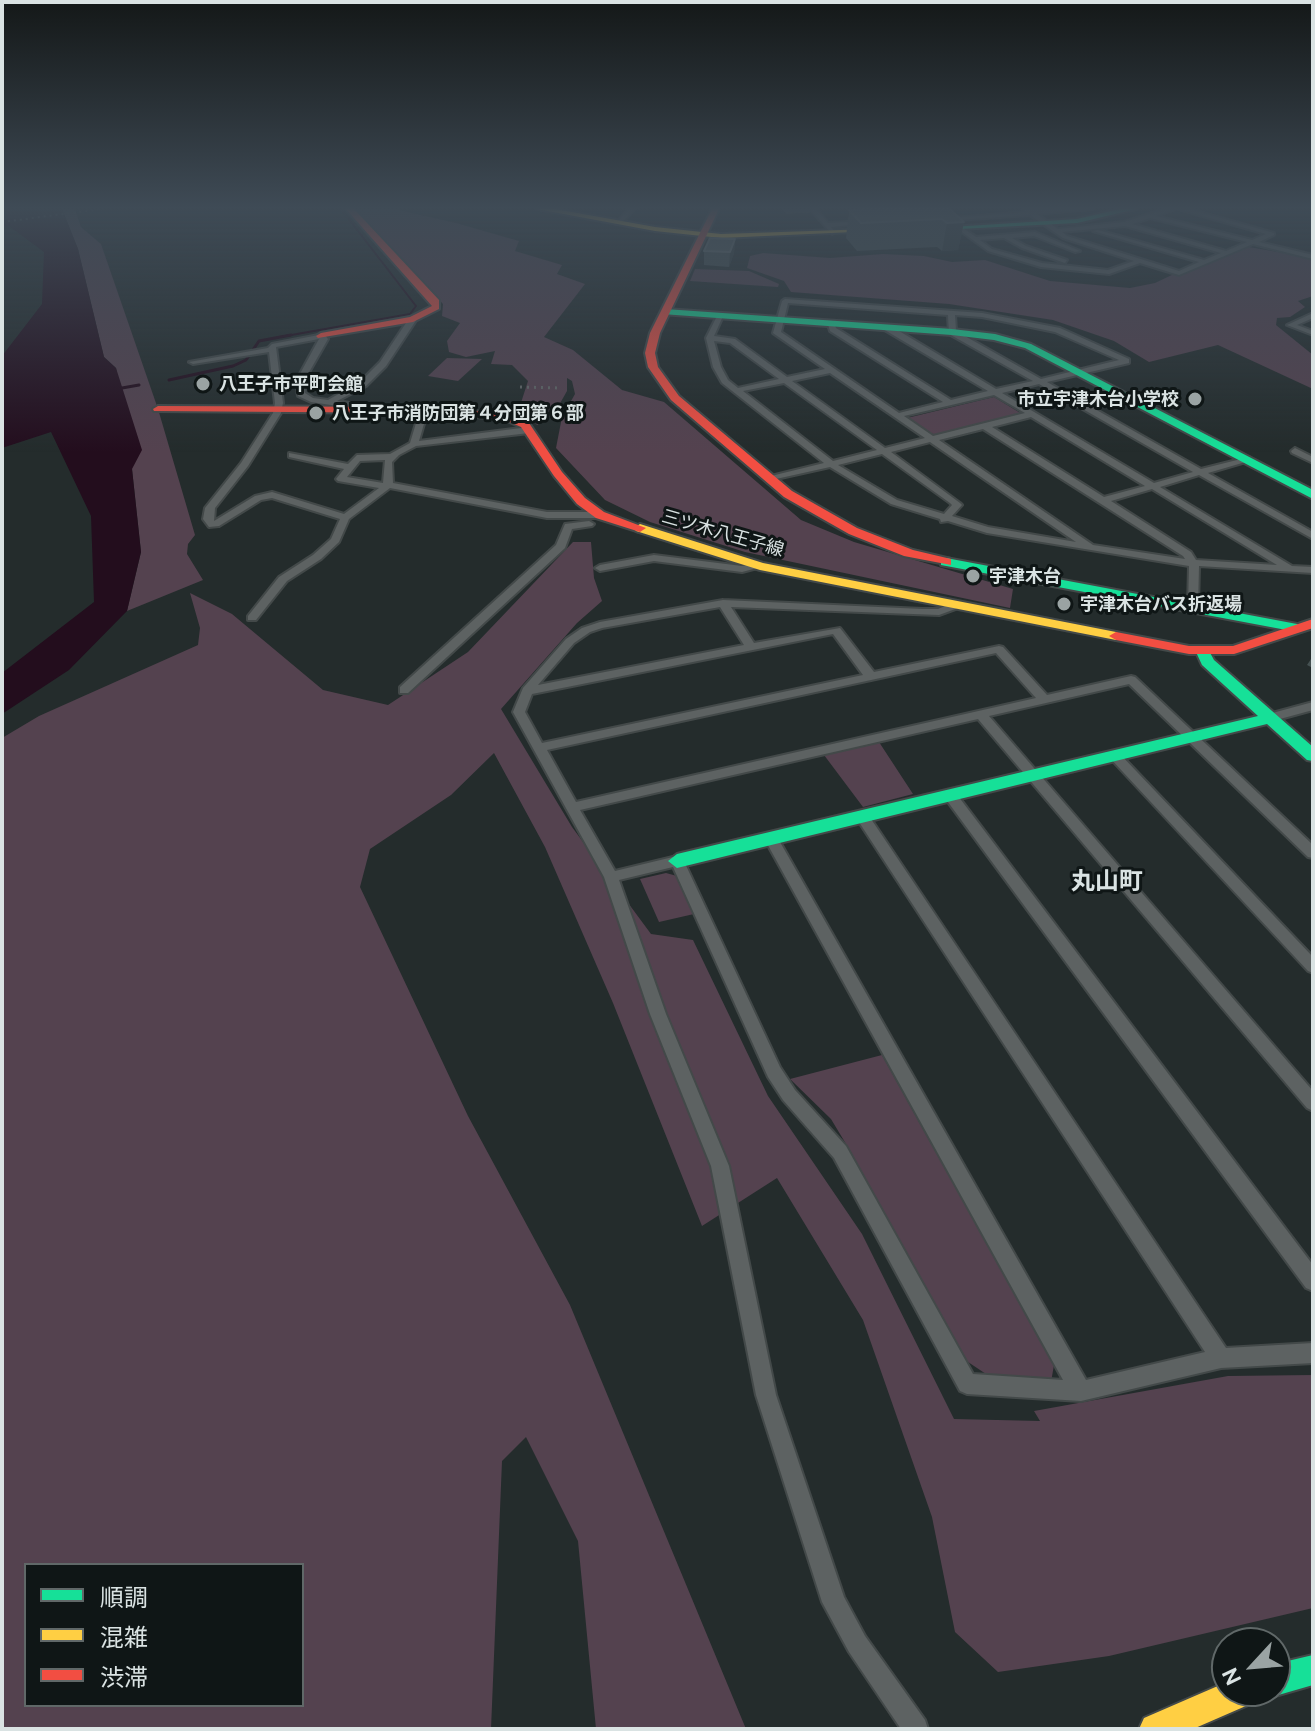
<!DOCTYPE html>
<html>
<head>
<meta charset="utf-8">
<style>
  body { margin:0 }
  #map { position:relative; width:1315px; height:1731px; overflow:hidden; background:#242c2c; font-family:Ubuntu,"Noto Sans JP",sans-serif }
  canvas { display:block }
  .frame { position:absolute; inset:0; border:4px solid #dae3e3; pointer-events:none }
  .legend { position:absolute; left:24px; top:1563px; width:280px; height:144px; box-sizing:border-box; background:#0f1616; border:2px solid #606868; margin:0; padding:10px 14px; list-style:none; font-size:24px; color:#dae3e3 }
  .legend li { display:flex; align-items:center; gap:16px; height:40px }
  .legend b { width:40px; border:2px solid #606868 }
  .north { position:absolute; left:1211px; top:1627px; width:80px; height:80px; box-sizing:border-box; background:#0f1616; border:2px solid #606868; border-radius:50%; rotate:244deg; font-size:22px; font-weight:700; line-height:32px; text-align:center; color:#dae3e3 }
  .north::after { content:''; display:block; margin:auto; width:28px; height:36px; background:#9aa3a3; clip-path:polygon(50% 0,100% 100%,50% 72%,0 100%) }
</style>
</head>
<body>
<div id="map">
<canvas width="1315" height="1731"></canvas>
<div class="frame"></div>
<ul class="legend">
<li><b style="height:10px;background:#16e098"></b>順調</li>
<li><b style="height:10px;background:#ffcf43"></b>混雑</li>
<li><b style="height:10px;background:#f24e42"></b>渋滞</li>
</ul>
<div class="north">N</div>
</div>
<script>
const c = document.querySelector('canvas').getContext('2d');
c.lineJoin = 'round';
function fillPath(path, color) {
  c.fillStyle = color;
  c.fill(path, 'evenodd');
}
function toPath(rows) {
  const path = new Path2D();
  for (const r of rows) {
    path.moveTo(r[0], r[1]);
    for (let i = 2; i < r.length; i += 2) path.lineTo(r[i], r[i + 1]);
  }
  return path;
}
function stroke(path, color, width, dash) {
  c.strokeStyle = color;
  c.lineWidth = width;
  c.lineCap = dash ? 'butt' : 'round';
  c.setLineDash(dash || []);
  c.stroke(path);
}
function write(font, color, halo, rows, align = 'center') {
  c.font = font + ' Ubuntu,"Noto Sans JP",sans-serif';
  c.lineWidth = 6;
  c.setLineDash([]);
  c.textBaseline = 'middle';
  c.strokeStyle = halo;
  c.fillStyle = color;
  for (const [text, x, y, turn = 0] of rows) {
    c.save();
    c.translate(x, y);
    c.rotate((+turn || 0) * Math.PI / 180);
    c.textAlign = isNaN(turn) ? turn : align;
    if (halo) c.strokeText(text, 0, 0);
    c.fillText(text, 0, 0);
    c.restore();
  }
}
const green = toPath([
  [62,209,75,209,81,227,101,244,158,409,195,535,188,544,187,554,203,580,127,611,141,552,132,469,116,368,104,357,78,249],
  [355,209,395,209,456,223,519,241,515,251,562,265,557,274,585,284,544,337,573,350,622,390,664,402,801,520,854,542,1013,589,1010,608,745,552,650,522,605,500,556,448,562,417,575,394,572,381,567,378,567,391,554,414,537,425,527,414,518,412,528,381,512,365,491,364,495,351,466,357,449,352,447,341,460,323,442,316,443,304],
  [1249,247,1313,258,1313,296,1298,301,1305,307,1290,317,1277,318,1276,325,1313,355,1313,389,1218,345,1149,362,1114,341,1053,320,949,304,791,292,784,281,747,268,750,256,763,253,830,258,883,254,924,256,952,262,985,260,1050,281,1130,288,1155,283,1176,273,1184,274],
  [695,269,749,271,779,284,778,287,690,281],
  [447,358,482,359,458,381,428,376],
  [994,397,1022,414,935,437,907,418],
  [573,542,591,542,594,578,602,601,577,623,501,709,572,827,651,934,693,940,768,1096,862,1234,954,1419,1040,1421,1034,1411,1228,1376,1313,1375,1313,1608,1109,1656,998,1672,955,1632,932,1517,863,1320,777,1178,702,1226,613,1003,545,847,494,753,451,795,370,849,360,887,468,1116,570,1305,746,1729,596,1729,578,1541,526,1437,502,1461,491,1729,2,1729,2,738,39,716,198,645,200,628,190,593,232,614,323,690,388,705,468,652],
  [26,1565,302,1565,302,1705,26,1705],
  [879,742,913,794,863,807,824,755],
  [666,873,677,876,694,914,659,922,640,879],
  [882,1055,1054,1365,1051,1382,992,1378,962,1358,870,1197,852,1154,831,1119,790,1079]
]);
const water = toPath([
  [5,209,62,209,78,249,104,357,116,368,142,450,132,469,141,552,127,611,69,670,2,714,2,673,94,602,91,516,51,432,2,448,2,356,42,304,44,252,9,226,2,227,2,220,8,219]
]);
const streamFar1 = toPath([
  [280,337,410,314,416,306,341,209]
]);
const stream = toPath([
  [169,380,233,366,246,360,259,341,291,335],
  [122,388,139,385]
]);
const street = toPath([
  [628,209,635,209,620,224,616,224,628,209],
  [810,209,816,209,828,223,865,221,868,223,831,227,835,232,832,234,810,209],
  [1023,209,1093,209,1037,214,1058,229,1124,222,1165,209,1175,209,1156,216,1252,240,1266,234,1178,209,1189,209,1274,233,1274,235,1259,242,1313,255,1313,259,1253,244,1179,275,1140,263,1109,274,1041,267,988,251,955,227,960,226,976,237,1035,232,1080,251,1075,252,1034,236,1012,238,1026,246,1067,260,1065,263,1022,248,1004,238,980,240,992,249,1042,263,1108,270,1134,261,1063,238,1030,215,942,221,939,219,1026,212,1023,209],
  [1150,218,1247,242,1226,251,1132,224,1150,218],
  [1125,226,1221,253,1204,260,1098,230,1093,231,1199,262,1179,271,1067,236,1062,232,1125,226],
  [785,299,982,313,1060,328,1129,359,1129,363,1047,382,1201,469,1249,457,1249,461,1208,473,1313,532,1313,539,1199,475,1160,487,1292,566,1313,567,1313,573,1199,566,1198,607,1193,610,1188,607,1189,566,987,533,948,521,941,522,940,519,891,504,830,467,767,481,767,477,824,463,722,383,713,367,706,338,718,314,724,314,714,336,735,339,787,377,825,369,773,333,782,301,785,299],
  [788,303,948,315,949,334,1033,381,996,389,889,325,883,325,883,329,988,391,951,400,836,328,833,321,827,321,830,331,943,402,899,413,781,332,788,303],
  [955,315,982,317,1055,332,1119,360,1041,379,956,331,955,315],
  [714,341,730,343,779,379,738,388,728,380,721,367,714,341],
  [830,373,925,438,885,448,792,381,830,373],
  [784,383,877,450,833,461,743,391,784,383],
  [1039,384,1193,472,1154,483,1002,393,1039,384],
  [994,395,1025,413,933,436,904,416,994,395],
  [1031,417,1145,486,1104,497,992,427,1031,417],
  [983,429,1183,556,1185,559,1093,545,939,440,983,429],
  [930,442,1076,542,988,527,952,516,962,505,960,503,891,452,930,442],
  [882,454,950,503,952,505,944,514,897,500,838,465,882,454],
  [1152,489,1277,565,1196,560,1191,552,1111,501,1152,489],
  [1313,313,1313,318,1297,325,1313,331,1313,335,1287,325,1313,313],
  [410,317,417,319,386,366,366,386,337,401,374,407,374,411,371,411,311,402,298,396,296,381,319,339,276,347,283,403,281,413,248,466,215,508,214,521,255,496,272,492,344,514,379,488,338,481,336,479,344,469,289,457,289,453,348,464,357,455,390,454,410,443,420,410,424,408,428,410,419,441,529,427,533,430,529,433,416,446,399,455,392,462,393,483,547,512,600,512,605,515,600,518,547,518,390,488,349,519,339,542,321,559,287,581,256,620,248,620,248,616,279,577,313,555,331,539,340,519,272,498,261,500,219,526,209,527,203,519,205,508,241,463,273,413,275,403,269,352,193,364,189,362,268,348,272,344,324,334,328,339,304,381,305,393,313,398,328,400,360,382,380,362,410,317],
  [385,460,383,483,347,477,360,461,385,460],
  [1295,448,1313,457,1313,463,1292,453,1291,451,1295,448],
  [589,521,594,524,592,526,572,529,565,548,408,693,400,693,400,687,556,545,565,524,589,521],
  [654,555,742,566,760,563,765,566,742,572,654,561,600,571,595,568,600,565,654,555],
  [723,600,923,609,938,609,950,604,958,604,958,608,939,615,731,607,754,643,840,628,874,672,999,646,1003,647,1047,695,1131,676,1135,677,1313,845,1313,858,1308,857,1129,684,989,716,1313,1091,1313,1111,1307,1108,978,719,580,810,615,871,677,856,682,857,780,1067,795,1090,846,1146,973,1374,1063,1380,764,838,766,835,776,835,1086,1380,1205,1352,857,819,855,816,857,813,867,813,1226,1348,1313,1343,1313,1363,1221,1368,1081,1401,967,1394,960,1391,834,1158,783,1100,768,1077,673,867,619,880,666,1014,729,1166,776,1395,844,1597,865,1636,925,1720,928,1729,901,1729,849,1652,822,1602,756,1395,711,1166,650,1014,604,877,513,712,523,688,566,639,582,628,600,622,723,600],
  [720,607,744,645,538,685,574,643,590,632,602,628,720,607],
  [833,634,863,675,542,743,525,712,532,694,833,634],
  [996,653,1036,698,576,802,547,750,996,653],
  [1313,702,1313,710,1269,722,1263,718,1265,715,1313,702],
  [1114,751,1118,752,1313,957,1313,973,1308,971,1110,758,1108,755,1114,751],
  [950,790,955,792,1313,1265,1313,1291,1306,1288,945,798,943,795,950,790]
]);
const fast = toPath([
  [1120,209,1136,209,1077,223,939,230,935,228,1077,219,1120,209],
  [665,309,952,329,995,334,1031,344,1313,490,1313,499,1025,348,994,340,952,335,662,314,665,309],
  [946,558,1297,624,1304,628,1297,632,941,565,941,559,946,558],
  [1203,648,1208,649,1214,660,1313,747,1313,761,1307,760,1267,724,677,868,668,861,677,854,1258,716,1202,665,1196,652,1203,648],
  [1313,1655,1313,1685,1275,1696,1264,1691,1275,1691,1275,1664,1313,1655]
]);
const slow = toPath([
  [537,209,555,209,655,227,721,234,871,229,875,231,721,238,655,231,537,209],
  [640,524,763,563,1116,632,1123,636,1116,640,760,570,636,531,634,528,640,524],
  [1227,1682,1227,1691,1260,1691,1255,1702,1193,1729,1139,1729,1144,1718,1227,1682]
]);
const jam = toPath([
  [346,209,354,209,439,300,439,309,413,322,318,338,316,336,321,333,410,317,432,306,346,209],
  [712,209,719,209,660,333,655,353,658,367,679,396,792,491,857,528,913,550,951,559,951,565,904,556,849,534,784,497,671,400,648,367,645,353,650,333,712,209],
  [158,406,424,407,509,414,529,423,562,472,585,498,604,512,646,528,640,532,596,518,577,504,554,476,521,427,503,419,424,413,154,411,153,409,158,406],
  [1313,619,1313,628,1234,654,1189,654,1116,640,1109,636,1116,632,1189,646,1233,646,1313,619]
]);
const railFar1 = toPath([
  [2,222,102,209]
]);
const rail = toPath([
  [520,387,562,388]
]);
const wall = toPath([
  [782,209,810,209,810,213,786,214],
  [870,209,964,222,958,250,942,251,937,247,857,251,846,238,849,210],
  [735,239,734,253,729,267,704,265,704,251],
  [1313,656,1313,668,1307,665]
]);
const shadedWall = toPath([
  [964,222,958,250,942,251,947,223],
  [735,239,734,253,729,267,730,252]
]);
const building = toPath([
  [870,209,950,209,964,222,947,223,942,219,861,223,849,210,870,209],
  [710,238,735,239,730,252,704,251,710,238]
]);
const markers = [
  [203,384,8,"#9aa3a3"],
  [1195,399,8,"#9aa3a3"],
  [316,413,8,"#9aa3a3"],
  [973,576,8,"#9aa3a3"],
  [1064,604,8,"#9aa3a3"]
];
const farPoinames = [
  ["八王子市平町会館",219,384],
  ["市立宇津木台小学校",1179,399,"right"],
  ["八王子市消防団第４分団第６部",332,413],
  ["宇津木台",989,576],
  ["宇津木台バス折返場",1080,604]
];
const farStreetnames = [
  ["三ツ木八王子線",723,533,16]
];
const neighbourhoodNames = [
  ["丸山町",1107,881]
];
fillPath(green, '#54424f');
fillPath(water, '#230d1d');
stroke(streamFar1, '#230d1d', 2);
stroke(stream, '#230d1d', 3);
stroke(street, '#434949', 4);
stroke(fast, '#434949', 4);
stroke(slow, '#434949', 4);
stroke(jam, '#434949', 4);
fillPath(street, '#5d6262');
fillPath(fast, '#16e098');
fillPath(slow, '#ffcf43');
fillPath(jam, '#f24e42');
stroke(railFar1, '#636868', 2, [2, 4]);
stroke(rail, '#636868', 3, [2, 5]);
fillPath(wall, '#455152');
fillPath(shadedWall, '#313c3c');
fillPath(building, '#556162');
stroke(building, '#6a7576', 2);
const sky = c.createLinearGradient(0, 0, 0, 452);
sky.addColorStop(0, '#141818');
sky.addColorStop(0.46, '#3f4b56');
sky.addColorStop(1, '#3f4b5600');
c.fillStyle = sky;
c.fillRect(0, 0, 1315, 452);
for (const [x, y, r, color] of markers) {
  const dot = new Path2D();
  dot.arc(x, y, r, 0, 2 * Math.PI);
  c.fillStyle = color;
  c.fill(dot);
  stroke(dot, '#0f1616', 3);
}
write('bold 18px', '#dae3e3', '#0f1616', farPoinames, 'left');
write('18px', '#dae3e3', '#0f1616', farStreetnames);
write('bold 24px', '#dae3e3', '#0f1616', neighbourhoodNames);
</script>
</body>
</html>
